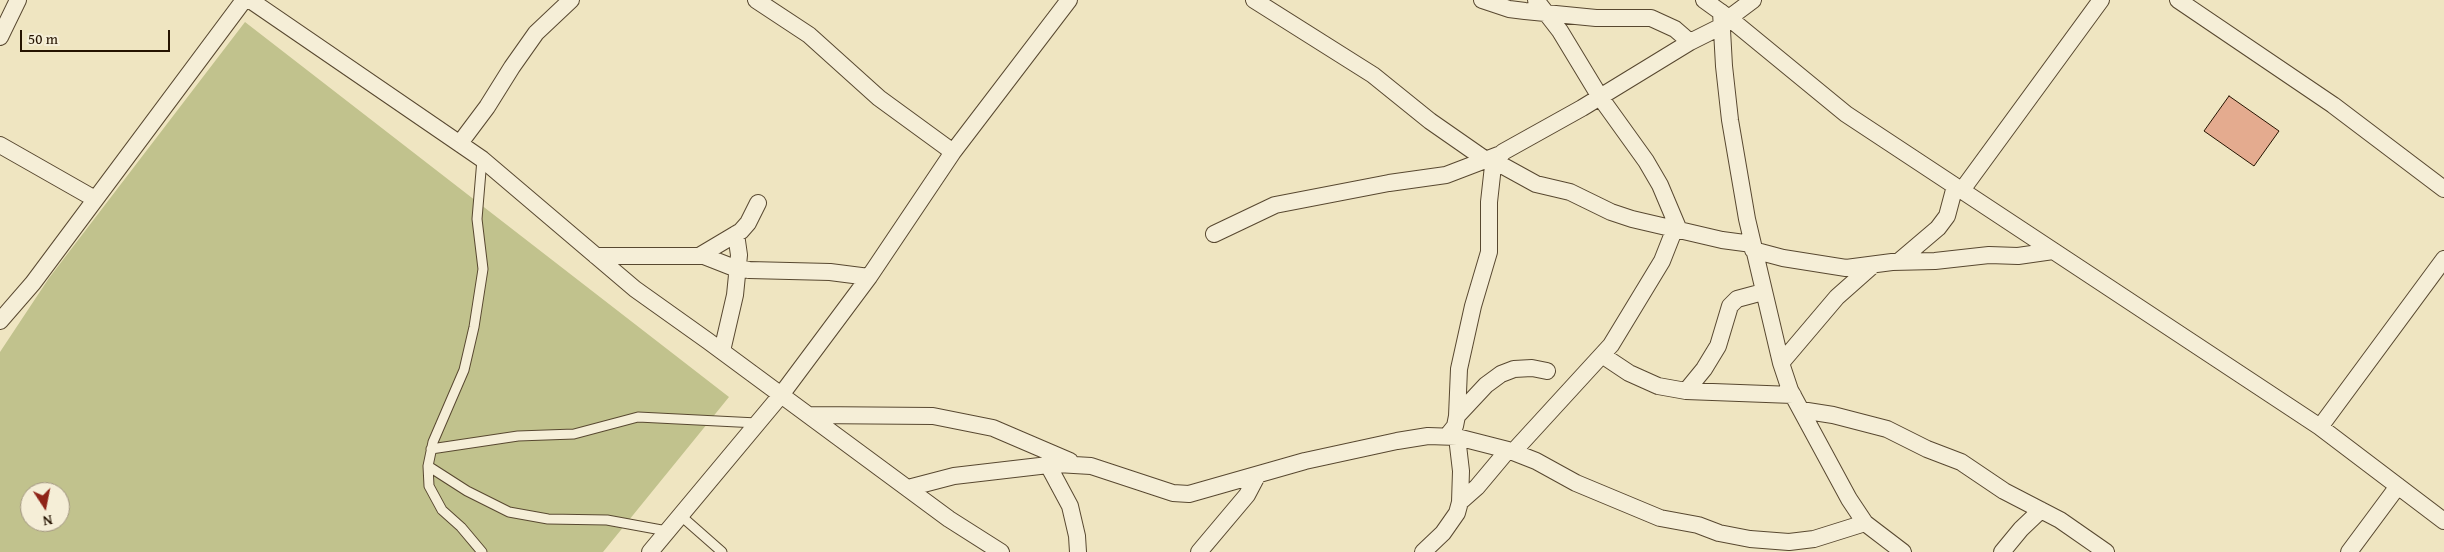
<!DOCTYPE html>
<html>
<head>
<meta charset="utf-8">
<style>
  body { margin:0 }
  #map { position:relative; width:2444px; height:552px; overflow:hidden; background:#efe5c1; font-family:"Gentium Book Plus",serif }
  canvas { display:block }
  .north { position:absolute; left:20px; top:482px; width:50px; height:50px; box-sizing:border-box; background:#f5eed7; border:1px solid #a29681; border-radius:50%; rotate:169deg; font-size:14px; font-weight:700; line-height:20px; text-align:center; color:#251300 }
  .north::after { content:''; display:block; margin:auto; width:18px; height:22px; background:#8f2418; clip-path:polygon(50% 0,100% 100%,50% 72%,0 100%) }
  .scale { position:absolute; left:20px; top:30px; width:150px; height:22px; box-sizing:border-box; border:2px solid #251300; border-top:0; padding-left:6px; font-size:15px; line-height:18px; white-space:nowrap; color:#251300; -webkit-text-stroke:4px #f5eed7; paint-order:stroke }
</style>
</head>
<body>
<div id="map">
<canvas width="2444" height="552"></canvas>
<div class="north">N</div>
<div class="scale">50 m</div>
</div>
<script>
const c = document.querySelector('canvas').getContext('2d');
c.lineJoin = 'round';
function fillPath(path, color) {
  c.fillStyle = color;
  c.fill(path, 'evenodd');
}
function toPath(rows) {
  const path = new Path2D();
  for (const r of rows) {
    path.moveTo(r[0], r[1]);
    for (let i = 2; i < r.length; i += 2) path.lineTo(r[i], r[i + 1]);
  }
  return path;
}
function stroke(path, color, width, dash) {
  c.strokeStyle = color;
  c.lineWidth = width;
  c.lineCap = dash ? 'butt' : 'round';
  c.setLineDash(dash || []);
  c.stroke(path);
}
const green = toPath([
  [245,22,729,397,603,552,0,552,0,352,49,278],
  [30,492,60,492,60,522,30,522]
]);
const building = toPath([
  [2229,96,2279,131,2254,166,2204,131,2229,96]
]);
const lane = toPath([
  [482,159,477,219,483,269,474,327,464,370,433,442,428,466,429,486,442,510,461,527,482,552],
  [431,449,518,436,574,434,638,417,757,423],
  [428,466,467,491,509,512,548,519,607,520,667,531],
  [680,515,722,552]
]);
const street = toPath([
  [250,0,482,159,635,289,708,341,949,519,1001,552],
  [756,0,809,35,879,98,953,152],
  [1254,0,1373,75,1430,121,1486,160],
  [1482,0,1509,9,1525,11,1596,18,1651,18,1675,29,1690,42],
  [1536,0,1560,31,1600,97,1646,161,1660,185,1679,230],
  [1704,0,1729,18,1846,114,2320,427,2444,521],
  [2178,0,2333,105,2444,189],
  [1721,12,1724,66,1730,120,1747,219,1781,363,1790,390,1849,499,1865,523,1903,552],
  [1729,18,1753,0],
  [0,37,18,0],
  [460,143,487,107,512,67,536,33,571,0],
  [0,145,95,199],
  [1496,162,1536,184,1570,192,1611,212,1632,219,1722,240,1752,244],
  [1962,190,2101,0],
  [1214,234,1275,205,1389,183,1446,175,1501,154],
  [1753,250,1783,258,1846,268,1892,262,1935,261,1989,255,2018,256,2053,251],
  [596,256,704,256,732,267,749,270,830,272,869,277],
  [699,256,741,231,748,223,758,203],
  [1898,262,1938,228,1947,216,1955,186],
  [0,321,33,283,244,0],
  [722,351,735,295,739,255,736,234],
  [1602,355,1629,373,1658,386,1686,391,1793,395],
  [1781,363,1837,297,1872,266],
  [1686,391,1704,369,1718,346,1730,306,1737,299,1763,292],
  [1801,410,1833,415,1887,429,1927,449,1961,462,2004,491,2060,520,2106,552],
  [809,415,933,416,993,428,1070,461],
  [1457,416,1486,385,1501,374,1514,369,1532,368,1547,371],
  [2320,427,2444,259],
  [1447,436,1455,426,1457,416,1459,369,1473,306,1489,252,1489,202,1493,166,1503,152,1582,108,1690,42,1722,26],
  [1513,452,1611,345,1662,261,1675,228],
  [1048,465,1070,506,1077,536,1078,552],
  [908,488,954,476,1057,464,1091,466,1173,493,1189,494,1305,461,1397,441,1428,436,1457,437,1508,450,1536,461,1576,483,1660,518,1698,525,1719,533,1750,539,1789,542,1814,539,1865,523],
  [1460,502,1477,487,1508,450],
  [650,552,781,395,869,277,953,152,1069,0],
  [1199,552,1247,495,1257,476],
  [1423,552,1443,533,1457,513,1460,502,1461,471,1457,437],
  [2002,552,2021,529,2041,510],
  [2349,552,2398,486]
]);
fillPath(green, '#c1c28d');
fillPath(building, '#e4ab8f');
stroke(building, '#251300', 1);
stroke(lane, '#584830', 11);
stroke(street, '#584830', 18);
stroke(lane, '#f5eed7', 9);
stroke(street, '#f5eed7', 16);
</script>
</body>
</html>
